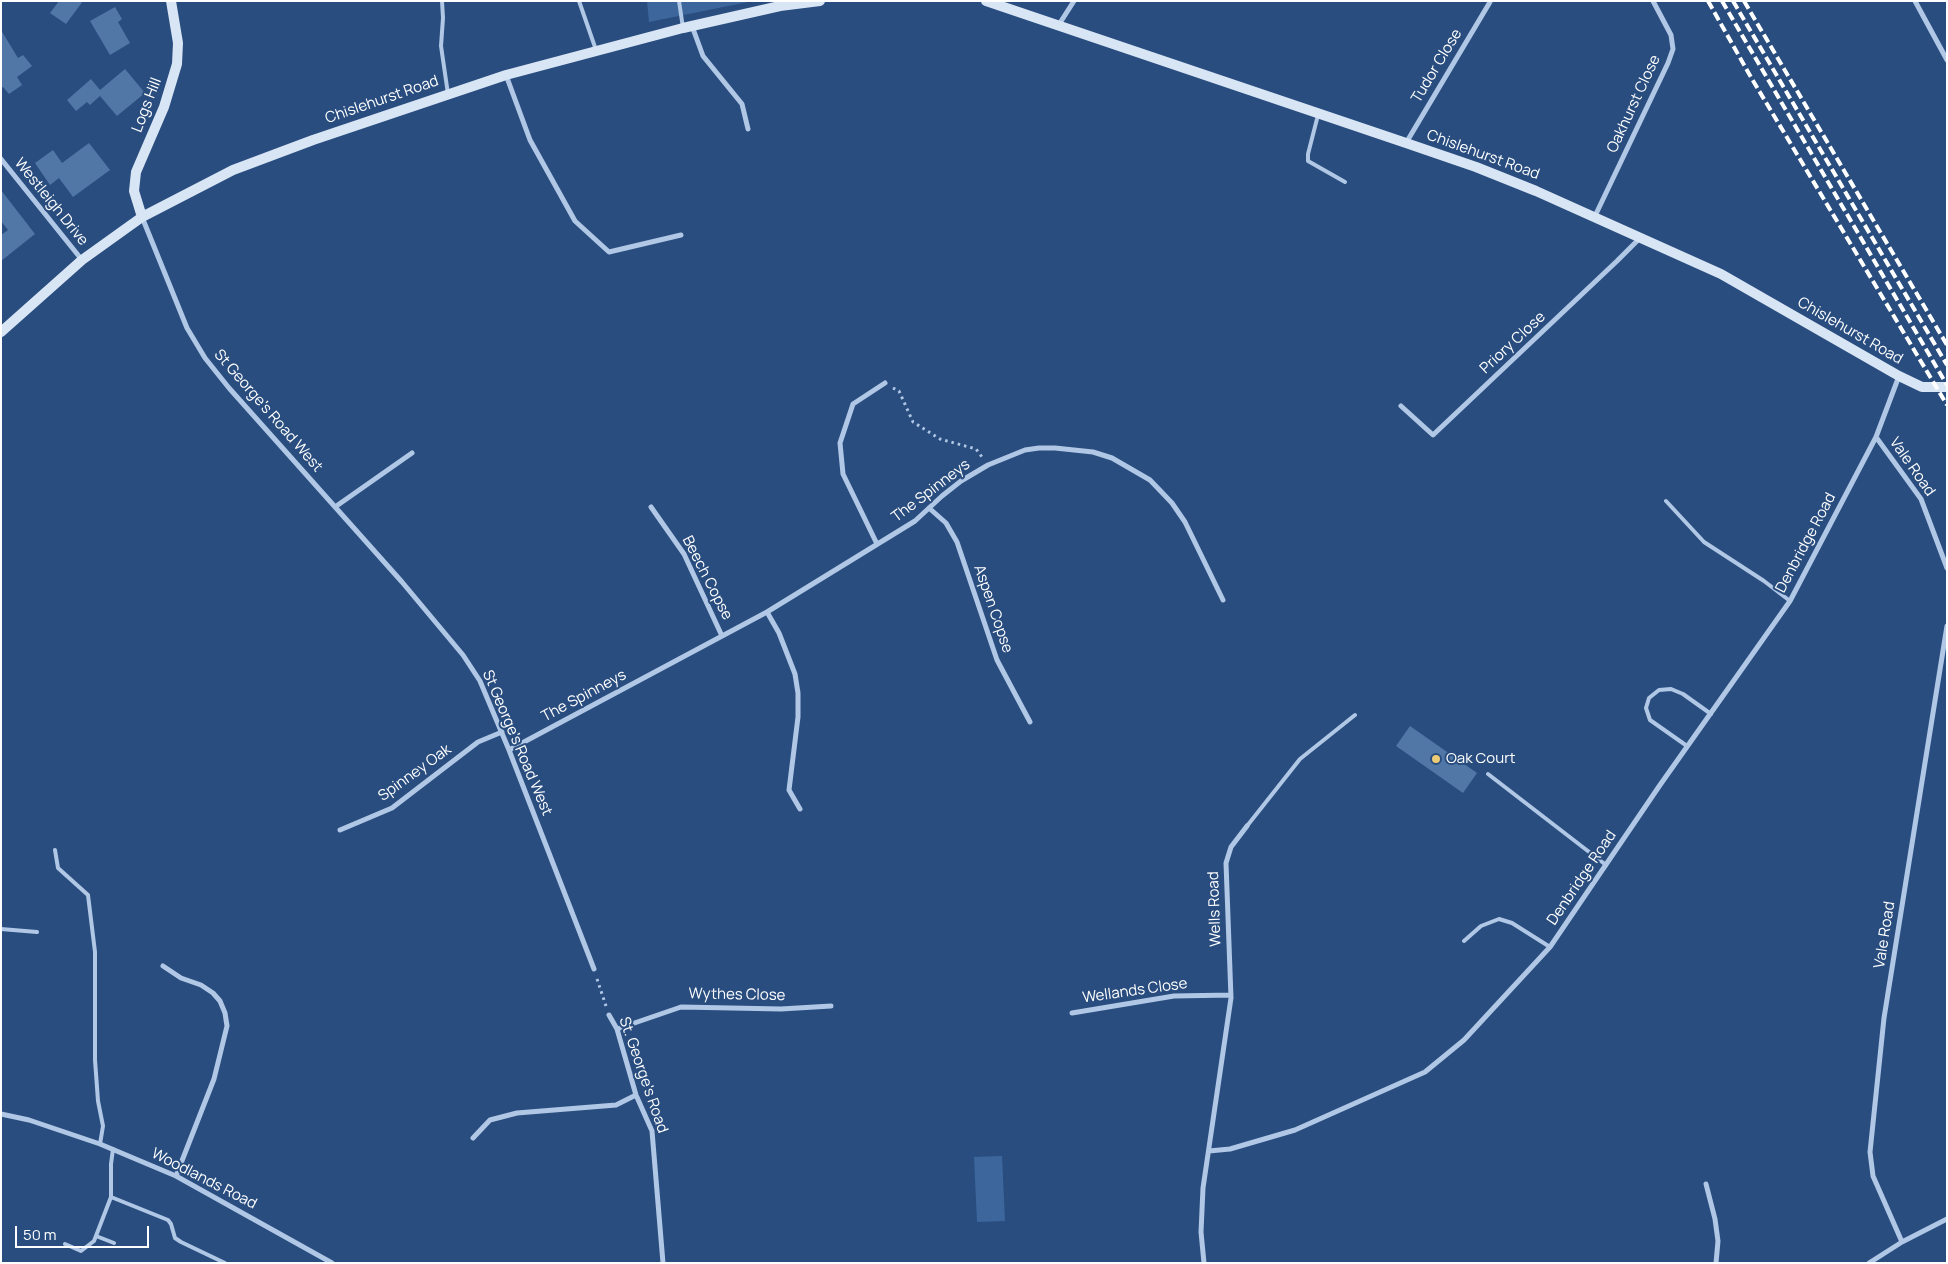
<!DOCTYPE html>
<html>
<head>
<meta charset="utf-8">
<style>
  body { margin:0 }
  #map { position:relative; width:1948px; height:1264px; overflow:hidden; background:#294d7f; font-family:Manrope,sans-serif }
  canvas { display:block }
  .frame { position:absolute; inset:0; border:2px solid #fff; pointer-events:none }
  .scale { position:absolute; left:15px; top:1226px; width:134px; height:22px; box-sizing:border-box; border:2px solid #fff; border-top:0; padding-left:6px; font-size:15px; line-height:18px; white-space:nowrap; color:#fff; -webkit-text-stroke:4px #294d7f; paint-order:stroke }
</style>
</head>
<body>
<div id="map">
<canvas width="1948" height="1264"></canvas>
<div class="frame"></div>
<div class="scale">50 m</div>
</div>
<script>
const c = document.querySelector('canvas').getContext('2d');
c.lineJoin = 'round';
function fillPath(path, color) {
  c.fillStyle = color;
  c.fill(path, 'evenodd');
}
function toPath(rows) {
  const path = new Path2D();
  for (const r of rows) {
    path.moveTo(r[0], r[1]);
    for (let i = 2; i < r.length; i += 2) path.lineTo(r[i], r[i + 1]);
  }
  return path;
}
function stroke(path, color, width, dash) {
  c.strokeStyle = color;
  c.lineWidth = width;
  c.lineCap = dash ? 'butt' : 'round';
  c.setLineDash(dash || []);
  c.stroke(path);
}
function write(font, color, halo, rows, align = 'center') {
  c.font = font + ' Manrope,sans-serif';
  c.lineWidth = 4;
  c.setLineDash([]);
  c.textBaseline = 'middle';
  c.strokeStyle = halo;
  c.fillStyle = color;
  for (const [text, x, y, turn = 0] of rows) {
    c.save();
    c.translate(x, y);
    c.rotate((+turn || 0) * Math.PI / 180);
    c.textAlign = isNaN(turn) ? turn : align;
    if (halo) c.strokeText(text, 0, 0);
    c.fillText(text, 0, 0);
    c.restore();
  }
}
const green = toPath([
  [647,1,753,1,649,22],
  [1002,1156,1005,1221,977,1222,974,1157]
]);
const building = toPath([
  [59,1,83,1,66,24,50,13],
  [115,7,122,19,118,22,130,43,110,55,90,21],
  [1,30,18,58,23,55,32,66,17,77,22,85,9,94,3,87,1,88],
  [125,69,145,93,117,116,100,96,90,105,87,102,76,111,67,100,91,79,100,90],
  [89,143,110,170,73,197,59,178,50,185,35,163,53,150,62,163],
  [1,190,35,234,1,261,1,235,8,230,1,221],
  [1410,726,1477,773,1463,793,1396,746]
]);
const path = toPath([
  [893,388,899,391,913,422,940,439,976,449,982,457],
  [597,979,606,1006]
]);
const lane = toPath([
  [442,1,443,18,441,46,448,94],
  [579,1,596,50],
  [679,1,683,28],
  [1318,115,1308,154,1308,161,1345,182],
  [1666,501,1704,542,1764,581,1790,601],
  [1687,746,1650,720,1646,708,1649,698,1659,690,1671,689,1683,694,1711,714],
  [1488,774,1606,865],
  [1247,826,1300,759,1355,715],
  [55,850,58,868,88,895,95,952,95,1060,98,1101,103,1126,100,1144],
  [1,929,37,932],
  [1464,941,1481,926,1499,919,1512,923,1550,947],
  [111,1197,168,1220,171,1224,175,1238,181,1242,225,1263],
  [96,1236,114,1243],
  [65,1244,81,1251,94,1241,111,1197,111,1164,113,1149]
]);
const street = toPath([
  [1915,1,1947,60],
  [692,26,703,56,742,104,748,129],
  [1058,26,1074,1],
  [506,75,530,140,575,221,609,252,681,235],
  [1406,143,1490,2],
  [1,159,82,260],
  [1595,216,1668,63,1673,49,1671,35,1653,1],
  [142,217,187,328,205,358,229,388,402,582,463,655,480,681,509,750,594,969],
  [1401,406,1433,435,1617,261,1640,238],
  [1876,437,1921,499,1947,568],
  [335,507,412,453],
  [651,507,684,554,722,636],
  [929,508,946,523,957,542,997,660,1030,722],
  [877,544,843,474,840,443,853,404,885,383],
  [767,612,779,633,795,674,798,693,798,717,789,790,800,809],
  [509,750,767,612,915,521,942,496,961,481,988,465,1025,450,1039,448,1055,448,1093,452,1112,458,1150,480,1172,503,1185,522,1223,600],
  [340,830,392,808,478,742,502,732],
  [163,966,181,978,201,985,213,993,220,1001,225,1013,227,1026,214,1079,176,1176],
  [1072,1013,1174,996,1231,995],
  [609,1015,617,1029,636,1095,652,1131,663,1263],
  [617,1029,681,1007,781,1009,831,1006],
  [1,1114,29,1120,100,1144,176,1176,332,1263],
  [473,1138,490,1120,517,1113,616,1105,636,1095],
  [1209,1151,1230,1149,1295,1130,1425,1072,1464,1040,1550,947,1660,785,1790,601,1876,437,1899,376],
  [1706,1184,1715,1219,1718,1241,1716,1263],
  [1902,1242,1873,1176,1870,1152,1884,1018,1947,626],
  [1204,1263,1201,1232,1203,1188,1231,998,1226,863,1231,847,1247,826],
  [1869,1263,1902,1242,1947,1219]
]);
const secondary = toPath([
  [986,1,1406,143,1476,167,1536,191,1721,274,1899,376,1922,387,1947,387],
  [142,217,134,191,136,172,164,107,177,64,178,43,171,1],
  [1,332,82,260,142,217,233,170,313,140,506,75,683,28,780,6,820,1]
]);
const rail = toPath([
  [1708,1,1752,79,1947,405],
  [1722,1,1947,385],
  [1733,1,1947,365],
  [1744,1,1947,345]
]);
const markers = [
  [1436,759,5,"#eccb77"]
];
const streetNames = [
  ["Tudor Close",1437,66,-59],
  ["Chislehurst Road",382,100,-19],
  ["Oakhurst Close",1634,104,-65],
  ["Logs Hill",147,105,-69],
  ["Chislehurst Road",1483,155,20],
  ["Westleigh Drive",51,202,51],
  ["Chislehurst Road",1850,331,30],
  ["Priory Close",1513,343,-43],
  ["St George's Road West",268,411,49],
  ["Vale Road",1912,467,55],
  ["The Spinneys",931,491,-37],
  ["Denbridge Road",1806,543,-62],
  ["Beech Copse",707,578,63],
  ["Aspen Copse",993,609,71],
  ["The Spinneys",584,696,-28],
  ["St George's Road West",517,743,67],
  ["Spinney Oak",415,773,-36],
  ["Denbridge Road",1582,878,-56],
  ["Wells Road",1215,909,-92],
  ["Vale Road",1885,935,-81],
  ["Wellands Close",1135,991,-8],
  ["Wythes Close",737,995,1],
  ["St. George's Road",643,1075,71],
  ["Woodlands Road",204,1179,27]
];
const poiNames = [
  ["Oak Court",1446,759]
];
fillPath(green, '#3d679c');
fillPath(building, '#5177a7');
stroke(path, '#b0c7e5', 3, [2.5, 4]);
stroke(lane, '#b0c7e5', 4);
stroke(street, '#b0c7e5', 5);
stroke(secondary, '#d8e5f5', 10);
stroke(rail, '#fff', 4, [9, 4]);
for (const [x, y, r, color] of markers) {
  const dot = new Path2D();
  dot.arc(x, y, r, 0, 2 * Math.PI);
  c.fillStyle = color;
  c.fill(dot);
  stroke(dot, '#294d7f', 2);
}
write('15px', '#fff', '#294d7f', streetNames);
write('15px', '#fff', '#294d7f', poiNames, 'left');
</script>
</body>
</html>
